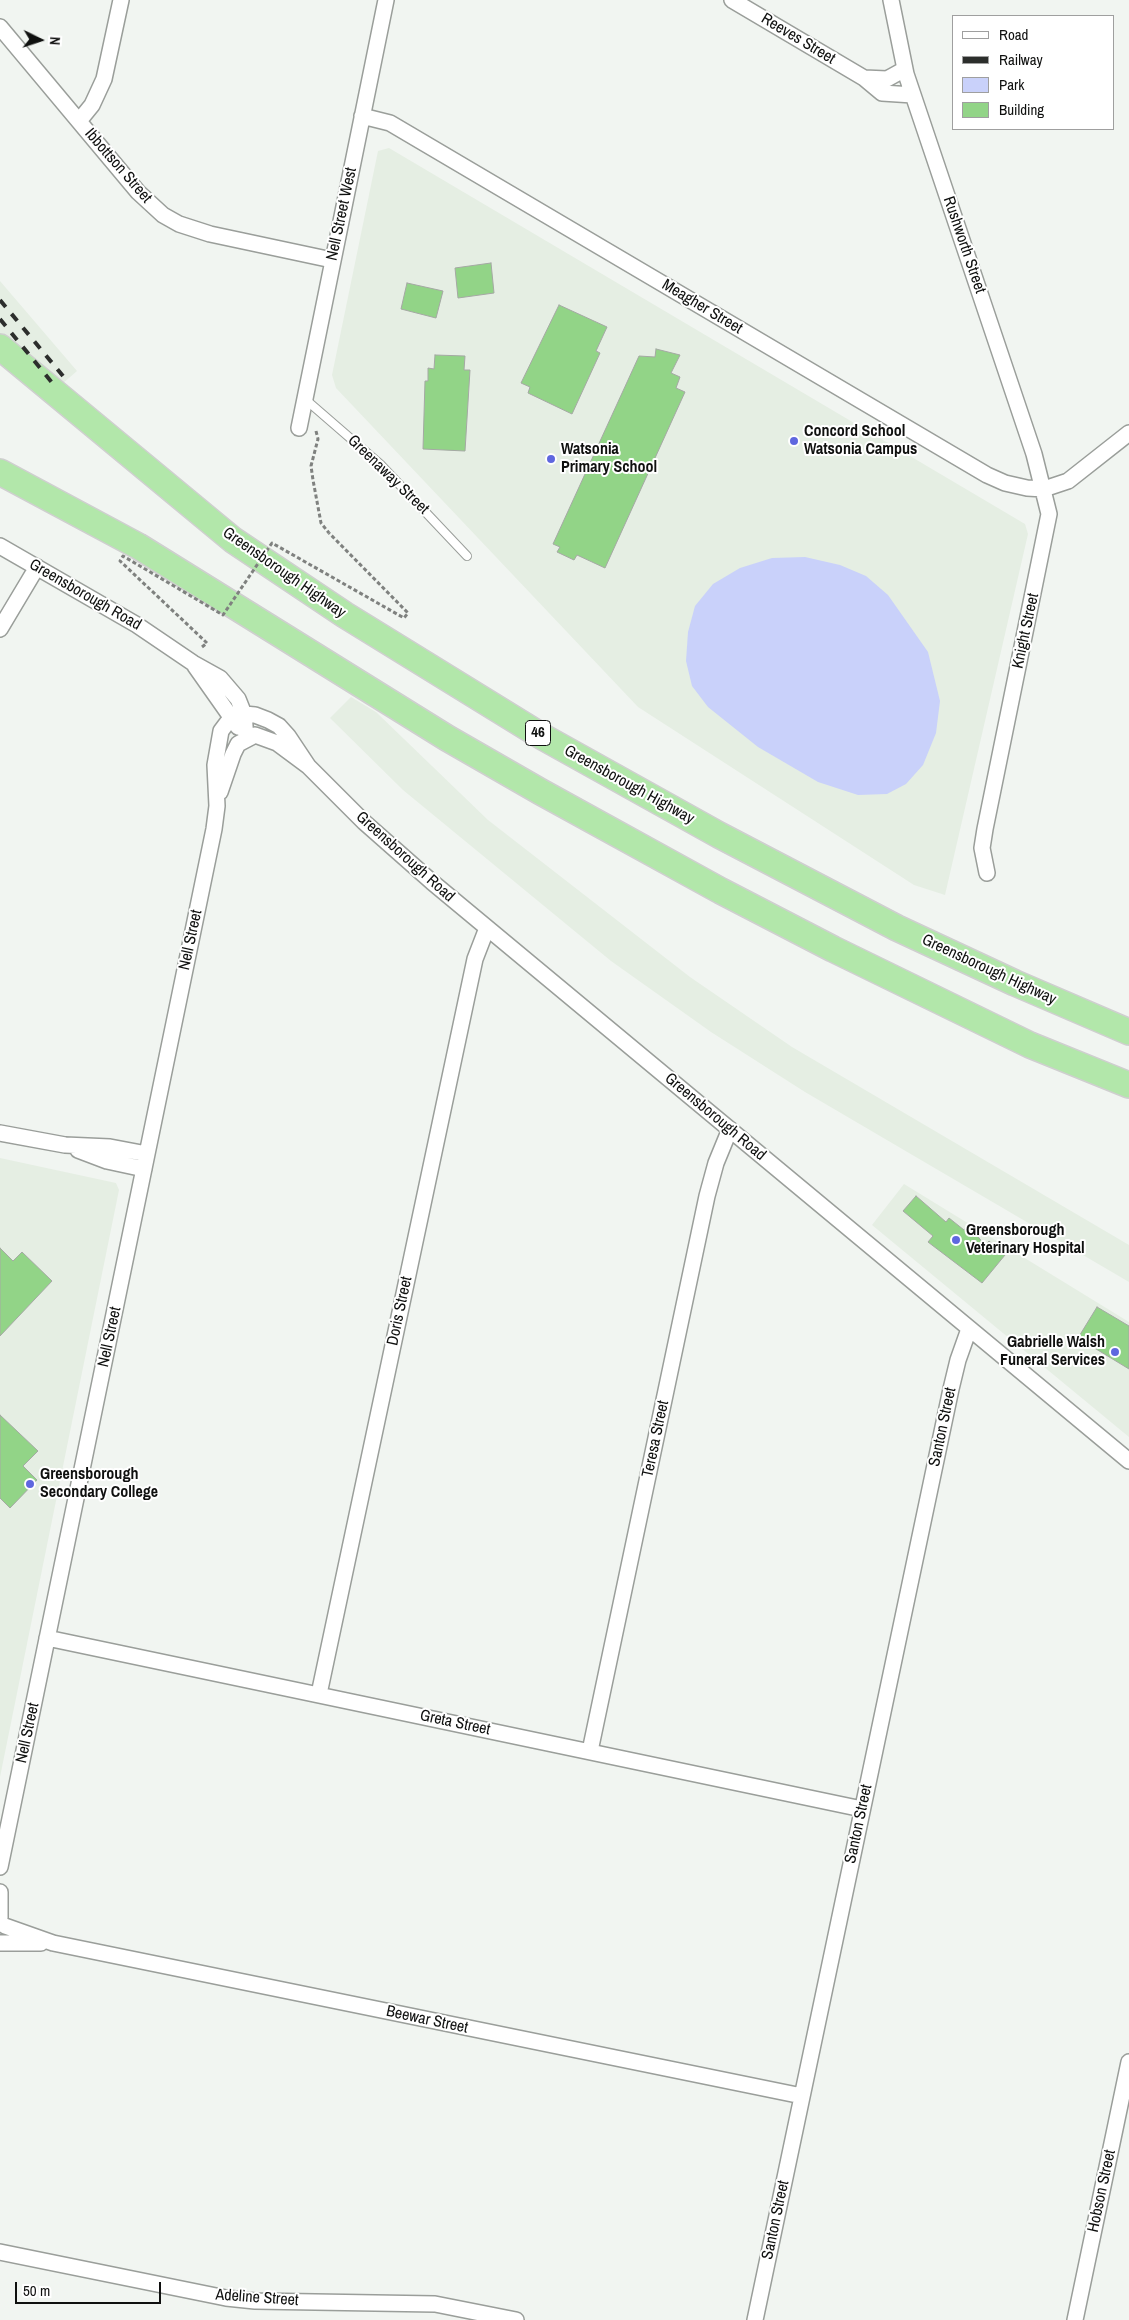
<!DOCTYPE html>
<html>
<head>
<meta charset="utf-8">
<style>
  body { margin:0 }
  #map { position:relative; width:1129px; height:2320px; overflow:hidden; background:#f1f5f1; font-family:"Archivo Narrow",sans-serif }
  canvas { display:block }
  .legend { position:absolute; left:952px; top:15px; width:162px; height:115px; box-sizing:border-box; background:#fff; border:1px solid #9f9f9f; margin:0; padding:6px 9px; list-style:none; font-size:15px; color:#0f100f }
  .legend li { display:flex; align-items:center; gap:10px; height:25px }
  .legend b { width:25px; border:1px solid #9f9f9f }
  .north { position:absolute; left:15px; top:15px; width:50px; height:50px; -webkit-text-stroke:4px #fff; paint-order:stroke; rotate:94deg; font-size:14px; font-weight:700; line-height:20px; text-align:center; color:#0f100f }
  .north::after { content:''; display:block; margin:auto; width:18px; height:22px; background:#0f100f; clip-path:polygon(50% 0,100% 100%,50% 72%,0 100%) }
  .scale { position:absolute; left:15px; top:2282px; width:146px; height:22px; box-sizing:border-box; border:2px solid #0f100f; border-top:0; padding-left:6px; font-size:15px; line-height:18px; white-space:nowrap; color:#0f100f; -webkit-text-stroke:4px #fff; paint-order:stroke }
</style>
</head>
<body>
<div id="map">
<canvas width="1129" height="2320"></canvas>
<ul class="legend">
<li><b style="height:6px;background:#fff"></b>Road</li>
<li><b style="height:6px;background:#2c2e2c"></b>Railway</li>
<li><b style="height:14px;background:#c9d1fa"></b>Park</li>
<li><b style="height:14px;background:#92d487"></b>Building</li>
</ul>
<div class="north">N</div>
<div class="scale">50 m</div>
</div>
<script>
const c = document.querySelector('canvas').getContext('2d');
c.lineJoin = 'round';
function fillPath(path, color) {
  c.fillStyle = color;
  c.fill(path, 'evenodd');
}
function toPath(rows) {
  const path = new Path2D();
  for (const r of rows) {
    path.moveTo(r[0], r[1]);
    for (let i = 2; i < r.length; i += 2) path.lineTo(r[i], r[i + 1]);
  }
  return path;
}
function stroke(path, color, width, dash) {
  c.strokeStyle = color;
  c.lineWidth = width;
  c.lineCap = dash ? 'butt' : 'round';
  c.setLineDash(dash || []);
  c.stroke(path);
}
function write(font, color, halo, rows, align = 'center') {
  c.font = font + ' "Archivo Narrow",sans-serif';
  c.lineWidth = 4;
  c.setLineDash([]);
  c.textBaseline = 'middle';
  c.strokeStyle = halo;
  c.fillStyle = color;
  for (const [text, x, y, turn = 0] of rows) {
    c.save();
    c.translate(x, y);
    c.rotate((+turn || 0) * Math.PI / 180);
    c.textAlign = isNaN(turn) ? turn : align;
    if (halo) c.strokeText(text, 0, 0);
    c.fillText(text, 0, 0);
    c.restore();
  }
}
const built = toPath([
  [389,148,1025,524,1028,534,945,895,914,885,638,707,336,388,332,375,378,151],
  [0,281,77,371,54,391,0,339],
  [351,697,376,712,488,820,690,977,792,1047,1129,1245,1129,1282,805,1092,711,1032,611,961,403,790,330,718],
  [0,1158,116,1183,119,1190,0,1777],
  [904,1184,1129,1322,1129,1437,872,1225]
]);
const green = toPath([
  [805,557,840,565,866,576,888,595,928,652,940,701,936,733,923,765,906,784,887,794,858,795,818,782,758,747,708,707,692,686,686,661,688,632,695,606,713,584,740,568,772,558]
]);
const building = toPath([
  [491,263,494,293,458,298,455,268,491,263],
  [407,283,443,291,436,318,401,309,407,283],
  [559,305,607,327,596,351,600,353,572,414,528,393,530,387,521,383,559,305],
  [656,349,680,355,671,373,680,377,676,388,685,392,605,568,577,555,574,560,557,552,560,547,553,544,639,356,655,357,656,349],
  [435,355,465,356,464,370,470,370,465,451,423,449,425,381,428,381,428,368,434,369,435,355],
  [916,1196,946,1222,949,1218,964,1230,968,1225,985,1245,989,1241,1005,1255,982,1283,928,1242,933,1236,903,1211,916,1196],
  [0,1248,13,1261,22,1252,52,1281,0,1336,0,1248],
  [1097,1307,1129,1326,1129,1369,1078,1338,1097,1307],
  [0,1415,38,1451,23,1466,37,1480,10,1508,0,1498,0,1415]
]);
const path = toPath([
  [316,431,318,439,311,466,313,480,321,523,329,533],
  [202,647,207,643]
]);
const service = toPath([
  [305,399,380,464,467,556]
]);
const minor = toPath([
  [732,0,864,78,882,93,913,95],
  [891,0,906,74,1034,454,1049,514,985,829,982,848,987,873],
  [0,27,138,192,163,215,179,224,210,234,332,260],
  [864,78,887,79,905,69],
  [362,116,390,123,987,475,1005,483,1027,488,1044,489,1068,481,1129,433],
  [79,121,92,105,104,79,121,0],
  [299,428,386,0],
  [0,546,137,625,193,663,220,678,238,699,244,714,246,738],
  [0,629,37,567],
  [195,666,238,727],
  [220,792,233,754,238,744,255,735,277,743,308,766,364,822,432,882,1129,1461],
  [0,1133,65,1145,110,1147,147,1154],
  [78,1150,107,1161,144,1169],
  [47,1638,862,1809],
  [319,1694,475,959,487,928],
  [590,1751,707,1196,716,1163,730,1129],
  [0,1867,214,829,217,806,215,765,221,731,227,723,244,714,255,715,268,720,279,726,288,736,308,766],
  [0,1892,0,1918],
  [5,1926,53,1943,802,2096],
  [1,1943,41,1943],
  [0,2252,226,2298,255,2301,435,2304,516,2320],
  [755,2320,951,1389,958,1360,969,1329],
  [1075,2320,1129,2062]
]);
const trunk = toPath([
  [0,347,233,540,345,615,543,737,719,835,897,928,1015,983,1129,1032],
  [0,472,138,546,447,738,541,792,721,891,833,949,1030,1045,1129,1085]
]);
const rail = toPath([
  [0,300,63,376],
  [0,319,54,385]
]);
const pathBridge = toPath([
  [207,643,120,561,123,556,223,615,272,543,404,618,408,613,329,533]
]);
const markers = [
  [794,441,5,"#5f67df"],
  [551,459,5,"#5f67df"],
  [956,1240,5,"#5f67df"],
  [1115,1352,5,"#5f67df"],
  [30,1484,5,"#5f67df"]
];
const shields = [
  [538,733,25]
];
const shieldNames = [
  ["46",538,733]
];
const streetNames = [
  ["Reeves Street",798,39,31],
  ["Ibbottson Street",118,166,49],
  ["Nell Street West",342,214,-78],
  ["Rushworth Street",964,245,71],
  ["Meagher Street",702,307,31],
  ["Greenaway Street",388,475,44],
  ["Greensborough Highway",284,573,35],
  ["Greensborough Road",85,595,30],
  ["Knight Street",1026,631,-78],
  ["Greensborough Highway",629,785,29],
  ["Greensborough Road",405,857,42],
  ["Nell Street",191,940,-78],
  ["Greensborough Highway",989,970,25],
  ["Greensborough Road",715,1117,40],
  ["Doris Street",400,1311,-78],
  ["Nell Street",110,1337,-78],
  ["Santon Street",943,1427,-78],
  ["Teresa Street",656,1439,-78],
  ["Greta Street",455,1723,12],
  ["Nell Street",28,1733,-78],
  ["Santon Street",859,1824,-78],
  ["Beewar Street",427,2020,12],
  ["Hobson Street",1102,2191,-78],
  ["Santon Street",776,2220,-78],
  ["Adeline Street",257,2298,4]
];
const poiNames = [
  ["Concord School",804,432],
  ["Watsonia Campus",804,450],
  ["Watsonia",561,450],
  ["Primary School",561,468],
  ["Greensborough",966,1231],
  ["Veterinary Hospital",966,1249],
  ["Gabrielle Walsh",1105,1343,"right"],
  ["Funeral Services",1105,1361,"right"],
  ["Greensborough",40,1475],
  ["Secondary College",40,1493]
];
fillPath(built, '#e5eee3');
fillPath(green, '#c9d1fa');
fillPath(building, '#92d487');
stroke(building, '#a5a9a4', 1);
stroke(service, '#9a9e9a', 10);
stroke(minor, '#9a9e9a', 18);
stroke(trunk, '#cfcfcf', 28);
stroke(path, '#7f817f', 3, [4, 2.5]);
stroke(service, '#fff', 8);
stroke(minor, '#fff', 15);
stroke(trunk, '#b2e7aa', 25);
stroke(rail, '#2c2e2c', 4, [9, 9]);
stroke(pathBridge, '#7f817f', 3, [4, 2.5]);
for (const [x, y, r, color] of markers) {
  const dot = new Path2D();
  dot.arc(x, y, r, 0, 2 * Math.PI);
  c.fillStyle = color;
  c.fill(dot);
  stroke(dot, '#fff', 2);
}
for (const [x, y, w] of shields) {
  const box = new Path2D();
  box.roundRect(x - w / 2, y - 12.5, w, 25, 4);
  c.fillStyle = '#fff';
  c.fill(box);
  stroke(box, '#0f100f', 1);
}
write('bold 15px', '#0f100f', null, shieldNames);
write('16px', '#0f100f', '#fff', streetNames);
write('bold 16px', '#0f100f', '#fff', poiNames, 'left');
</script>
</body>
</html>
